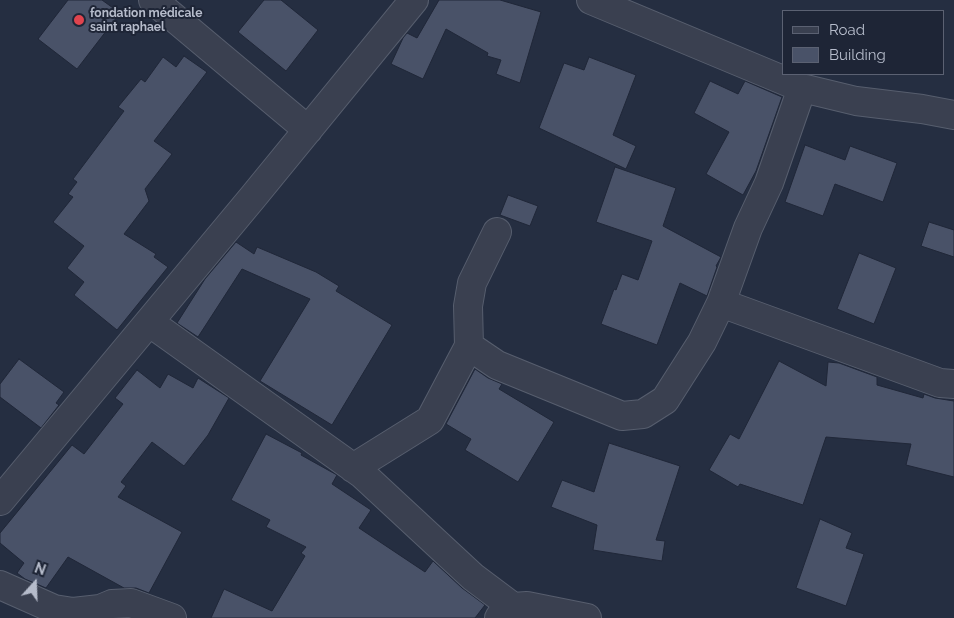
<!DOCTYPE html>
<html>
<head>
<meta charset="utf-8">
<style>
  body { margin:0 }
  #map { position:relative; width:954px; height:618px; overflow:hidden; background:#252e41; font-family:Raleway,sans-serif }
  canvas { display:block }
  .legend { position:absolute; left:782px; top:10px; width:162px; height:65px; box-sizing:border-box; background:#1e2536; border:1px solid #5b6172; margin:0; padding:6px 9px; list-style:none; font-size:15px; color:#b6bccb }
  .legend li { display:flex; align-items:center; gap:10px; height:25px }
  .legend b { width:25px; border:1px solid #5b6172 }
  .north { position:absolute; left:10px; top:558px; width:50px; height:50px; -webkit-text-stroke:4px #1e2536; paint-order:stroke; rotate:20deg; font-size:14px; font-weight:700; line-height:20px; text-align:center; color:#b6bccb }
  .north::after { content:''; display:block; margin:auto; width:18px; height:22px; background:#b6bccb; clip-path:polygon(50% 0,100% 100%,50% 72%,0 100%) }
</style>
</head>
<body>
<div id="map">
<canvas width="954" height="618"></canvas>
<ul class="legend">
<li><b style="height:6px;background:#3a4050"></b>Road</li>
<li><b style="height:14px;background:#495268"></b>Building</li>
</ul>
<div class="north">N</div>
</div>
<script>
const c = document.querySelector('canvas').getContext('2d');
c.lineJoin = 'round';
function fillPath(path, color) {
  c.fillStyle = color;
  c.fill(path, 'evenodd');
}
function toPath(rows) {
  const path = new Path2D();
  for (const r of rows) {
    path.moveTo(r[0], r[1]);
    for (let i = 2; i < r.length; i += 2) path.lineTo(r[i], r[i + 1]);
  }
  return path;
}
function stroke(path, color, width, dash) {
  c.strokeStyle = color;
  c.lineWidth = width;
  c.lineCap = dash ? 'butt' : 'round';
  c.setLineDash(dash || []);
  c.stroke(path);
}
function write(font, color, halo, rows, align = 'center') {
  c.font = font + ' Raleway,sans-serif';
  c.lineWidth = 4;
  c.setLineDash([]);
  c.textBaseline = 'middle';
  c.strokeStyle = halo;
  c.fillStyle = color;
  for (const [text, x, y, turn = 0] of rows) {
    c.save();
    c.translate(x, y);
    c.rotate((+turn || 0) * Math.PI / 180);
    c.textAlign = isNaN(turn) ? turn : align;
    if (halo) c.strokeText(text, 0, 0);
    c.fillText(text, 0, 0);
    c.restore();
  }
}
const building = toPath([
  [68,0,102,0,120,13,77,69,38,39,68,0],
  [264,0,281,0,318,30,286,71,238,32,264,0],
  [439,0,500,0,541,12,520,83,496,74,501,60,487,56,488,53,446,29,423,79,391,64,403,38,407,33,417,38,439,0],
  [184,56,207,72,154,141,172,154,145,189,149,201,124,234,156,254,154,257,168,267,117,330,74,295,84,282,67,268,84,246,53,222,73,197,68,194,77,182,73,179,124,111,118,107,141,79,145,82,163,57,176,67,184,56],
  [589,57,636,75,613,135,636,146,626,169,539,128,564,63,584,70,589,57],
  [710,81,738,94,745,81,782,97,756,171,743,195,706,174,729,132,694,113,710,81],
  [805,145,845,160,850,146,897,163,883,202,835,184,823,216,785,202,805,145],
  [615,167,676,188,663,226,721,257,716,266,717,267,707,296,680,283,657,345,601,324,614,289,616,290,622,274,638,280,652,241,596,222,615,167],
  [508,195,538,206,530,226,500,215,508,195],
  [929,222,954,230,954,257,921,246,929,222],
  [236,242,254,254,257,247,316,272,339,286,336,291,392,325,332,425,260,381,310,299,242,269,198,337,177,323,205,279,236,242],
  [859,253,896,268,874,324,837,309,859,253],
  [19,359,64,392,56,403,59,405,41,428,0,397,0,384,19,359],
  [779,361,826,386,828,362,839,363,877,377,877,385,923,398,924,394,935,398,954,401,954,477,906,465,911,444,826,437,803,505,740,484,738,487,709,470,730,434,739,439,779,361],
  [475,369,488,378,502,384,499,389,554,422,518,482,465,450,471,439,446,424,475,369],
  [137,370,160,388,168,374,193,388,198,378,229,398,208,435,184,466,152,442,121,482,126,486,118,497,182,532,149,593,136,588,124,588,68,557,46,588,25,579,17,573,24,563,0,543,0,533,72,445,84,454,123,404,115,398,137,370],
  [266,434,302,453,301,455,337,475,332,484,371,510,359,528,425,572,433,561,462,588,485,605,475,618,211,618,224,589,272,611,305,556,301,553,306,547,266,527,270,520,231,500,266,434],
  [609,443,680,466,656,540,665,541,662,561,593,550,597,525,551,507,562,480,594,492,609,443],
  [820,519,852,533,846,548,864,554,846,606,796,588,820,519]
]);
const minor = toPath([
  [153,0,308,130],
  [591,0,802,88,856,101,922,109,954,115],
  [721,303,940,383,954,384],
  [149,322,362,474,473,577,513,607],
  [469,346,497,365,622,416,643,414,665,400,702,342,721,303,748,228,769,183,802,88],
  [353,468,430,420,469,346,468,306,472,283,497,232],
  [0,501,253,197,414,0],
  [0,585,54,609,73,612,100,609,112,604,131,603,172,618],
  [499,618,501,615,513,607,527,606,587,618]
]);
const markers = [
  [79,20,6,"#e0444e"]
];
const poiNames = [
  ["fondation médicale",90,13],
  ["saint raphael",90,27]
];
fillPath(building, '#495268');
stroke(building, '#202738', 1);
stroke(minor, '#575e6e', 30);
stroke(minor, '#3a4050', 28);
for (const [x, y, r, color] of markers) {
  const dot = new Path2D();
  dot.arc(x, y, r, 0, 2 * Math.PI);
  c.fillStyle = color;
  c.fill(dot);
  stroke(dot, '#1e2536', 2);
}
write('bold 12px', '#b6bccb', '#1e2536', poiNames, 'left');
</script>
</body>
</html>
